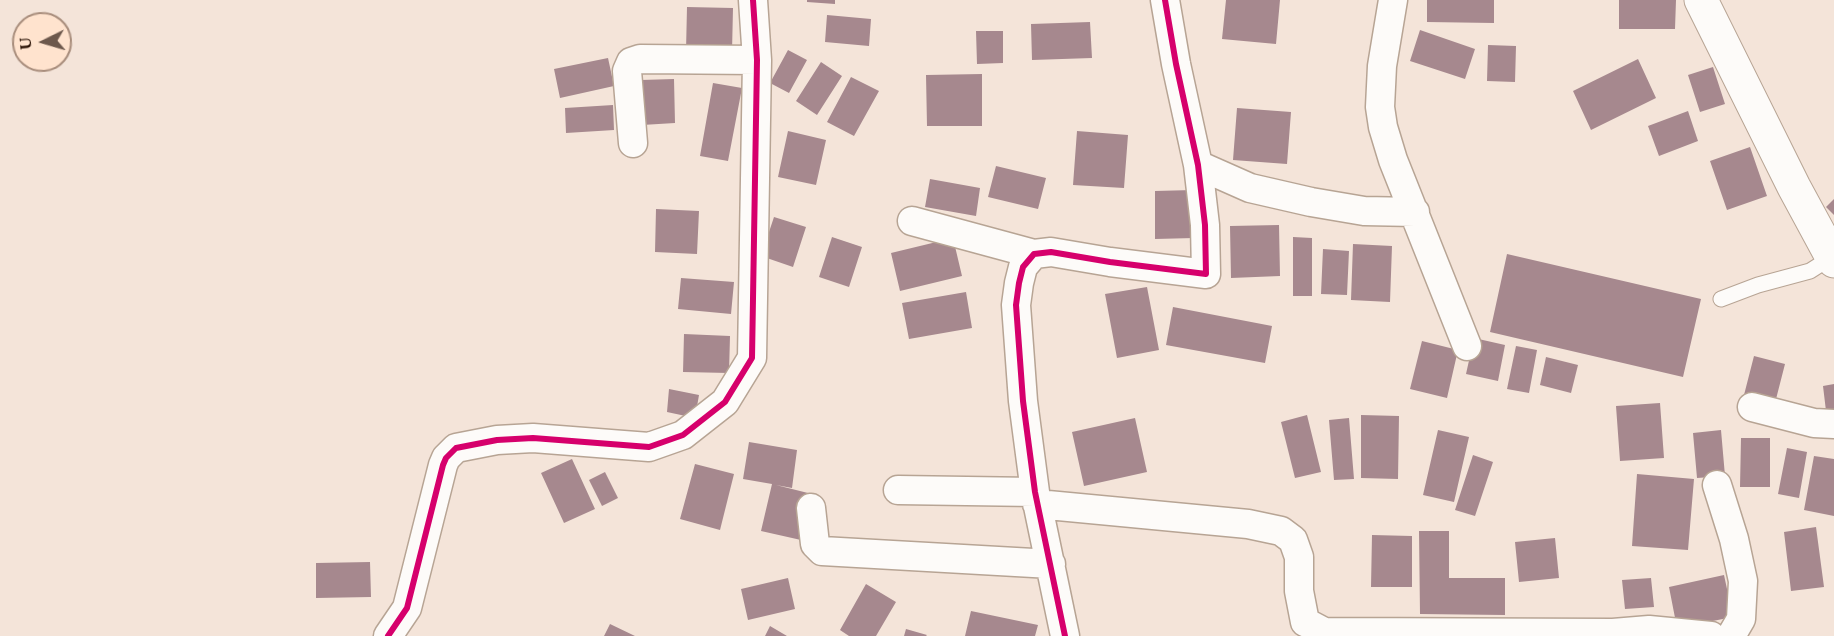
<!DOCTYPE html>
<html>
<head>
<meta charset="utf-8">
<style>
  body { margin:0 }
  #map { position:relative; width:1834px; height:636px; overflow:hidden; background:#f4e4d9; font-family:Spectral,serif }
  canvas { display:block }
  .north { position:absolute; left:12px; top:12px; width:60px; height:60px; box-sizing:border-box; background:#ffe3ce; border:2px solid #a88d7c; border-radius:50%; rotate:265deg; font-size:16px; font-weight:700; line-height:24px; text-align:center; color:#250d00 }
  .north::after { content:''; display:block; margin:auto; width:21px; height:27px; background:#6d584c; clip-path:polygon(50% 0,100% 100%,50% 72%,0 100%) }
</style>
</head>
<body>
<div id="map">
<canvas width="1834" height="636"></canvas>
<div class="north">U</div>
</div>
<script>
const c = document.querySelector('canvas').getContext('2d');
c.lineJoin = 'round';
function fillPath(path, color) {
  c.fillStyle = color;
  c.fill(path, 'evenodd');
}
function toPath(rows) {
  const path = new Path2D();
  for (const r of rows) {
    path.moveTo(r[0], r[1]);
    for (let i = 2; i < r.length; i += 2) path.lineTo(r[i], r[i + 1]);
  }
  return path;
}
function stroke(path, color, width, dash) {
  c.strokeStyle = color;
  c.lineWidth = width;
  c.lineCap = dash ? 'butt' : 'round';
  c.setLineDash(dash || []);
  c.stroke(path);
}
const building = toPath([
  [807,0,835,0,835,4,807,2],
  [1226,0,1280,0,1276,44,1222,39],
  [1427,0,1494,0,1494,23,1427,22],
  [1619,0,1676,0,1675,29,1619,29],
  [687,7,733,8,732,52,686,51],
  [827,15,871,19,869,46,825,42],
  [1090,22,1092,58,1032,60,1031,24],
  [1420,30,1475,49,1465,79,1410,61],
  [976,31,1003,31,1003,63,977,64],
  [1488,45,1516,46,1515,82,1487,81],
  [788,50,807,60,789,93,770,83],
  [608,58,614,86,560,98,554,69],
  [1638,59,1656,98,1591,130,1573,91],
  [821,62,842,76,817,115,796,101],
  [1713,67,1725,104,1700,112,1688,75],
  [982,74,982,126,927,126,926,75],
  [851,77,879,91,854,136,827,122],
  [674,79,675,123,642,125,641,80],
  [713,83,742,88,728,161,700,156],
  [613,105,614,130,566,133,565,108],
  [1237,108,1291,112,1287,164,1233,160],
  [1688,111,1698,141,1659,156,1648,126],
  [788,131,826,140,816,185,778,177],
  [1077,131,1128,135,1124,188,1073,185],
  [1750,147,1767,196,1727,210,1710,161],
  [996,166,1046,178,1038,209,988,197],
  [930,179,980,188,976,216,925,207],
  [1193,190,1194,238,1155,239,1155,191],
  [1834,199,1834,215,1826,207],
  [656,209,699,211,697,254,655,252],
  [774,217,806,227,793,267,761,256],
  [1279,225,1280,276,1231,278,1230,226],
  [832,237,862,247,849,287,819,277],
  [1293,237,1312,238,1312,296,1293,296],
  [953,238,962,276,900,291,891,253],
  [1353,244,1392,246,1390,302,1351,300],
  [1323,249,1349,251,1347,295,1321,294],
  [1507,254,1701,299,1683,377,1490,332],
  [681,278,734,282,731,314,678,309],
  [1147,287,1159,350,1117,358,1105,294],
  [966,292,972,328,909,339,902,303],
  [1173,307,1272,326,1265,363,1166,345],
  [684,334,730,336,729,373,683,372],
  [1474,338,1505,345,1498,381,1466,374],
  [1422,341,1458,350,1447,398,1410,389],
  [1516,346,1537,350,1529,393,1507,389],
  [1754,356,1785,364,1775,403,1744,395],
  [1546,357,1578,365,1571,393,1540,385],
  [1834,384,1834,410,1826,411,1823,386],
  [669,389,699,395,695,418,667,412],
  [1660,403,1664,458,1620,461,1616,406],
  [1307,415,1321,472,1295,478,1281,422],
  [1361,415,1399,416,1398,479,1361,478],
  [1135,418,1147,472,1084,486,1072,432],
  [1349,418,1354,479,1334,480,1329,420],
  [1438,430,1469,437,1454,502,1423,495],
  [1721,430,1725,476,1697,478,1693,433],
  [1741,438,1770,438,1770,487,1740,487],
  [749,442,797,450,792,488,776,485,812,494,801,540,761,531,772,484,743,479],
  [1787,448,1807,452,1799,498,1778,494],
  [1473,455,1493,462,1475,516,1455,510],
  [1814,456,1834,459,1834,516,1804,510],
  [572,459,595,509,564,523,541,473],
  [695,464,734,474,720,530,680,519],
  [605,472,618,498,602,506,589,480],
  [1637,474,1694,479,1688,550,1632,546],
  [1816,527,1824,587,1791,591,1784,532],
  [1419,531,1449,531,1449,578,1505,578,1505,615,1420,614],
  [1372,535,1412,536,1412,587,1371,587],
  [1555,538,1559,578,1519,582,1515,542],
  [370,562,371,597,316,598,316,563],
  [1724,575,1733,617,1677,628,1669,587],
  [788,578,795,609,748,620,741,589],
  [1651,578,1654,607,1625,609,1622,580],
  [866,584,896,602,876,636,849,636,840,630],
  [971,611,1038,625,1035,636,965,636],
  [610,624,635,636,604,636],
  [770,626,787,636,765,636],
  [906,629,927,635,926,636,904,636]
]);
const lane = toPath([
  [1721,299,1758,285,1810,271,1832,257]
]);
const street = toPath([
  [1393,0,1382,66,1380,107,1383,127,1393,160,1467,346],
  [633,143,627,71,631,62,640,59,757,60],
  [1198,165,1250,188,1311,202,1364,211,1415,212],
  [912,221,1034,254],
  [1752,407,1814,423,1834,424],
  [1717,485,1734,539,1743,581,1741,619,1731,636],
  [898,490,1035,492],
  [1037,504,1248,524,1281,531,1293,540,1299,557,1299,591,1305,622,1324,632,1613,633,1649,630,1711,636],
  [811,508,815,544,822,551,1051,564],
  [388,636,407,608,443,465,446,458,456,448,497,440,533,438,649,447,683,435,725,402,752,358,757,60,753,0],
  [1065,636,1035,492,1023,401,1016,305,1019,283,1023,267,1034,254,1051,252,1110,262,1206,274,1205,225,1198,165,1176,64,1165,0]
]);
const primary = toPath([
  [1701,0,1794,187,1834,261]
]);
const cycleway = toPath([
  [388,636,407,608,443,465,446,458,456,448,497,440,533,438,649,447,683,435,725,402,752,358,757,60,753,0],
  [1065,636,1035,492,1023,401,1016,305,1019,283,1023,267,1034,254,1051,252,1110,262,1206,274,1205,225,1198,165,1176,64,1165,0]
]);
fillPath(building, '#a6888e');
stroke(lane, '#b7a494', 17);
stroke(street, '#b7a494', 31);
stroke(primary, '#b7a494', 35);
stroke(lane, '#fdfbf9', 15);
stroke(street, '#fdfbf9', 28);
stroke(primary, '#fdfbf9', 33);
stroke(cycleway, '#d6006c', 6);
</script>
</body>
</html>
